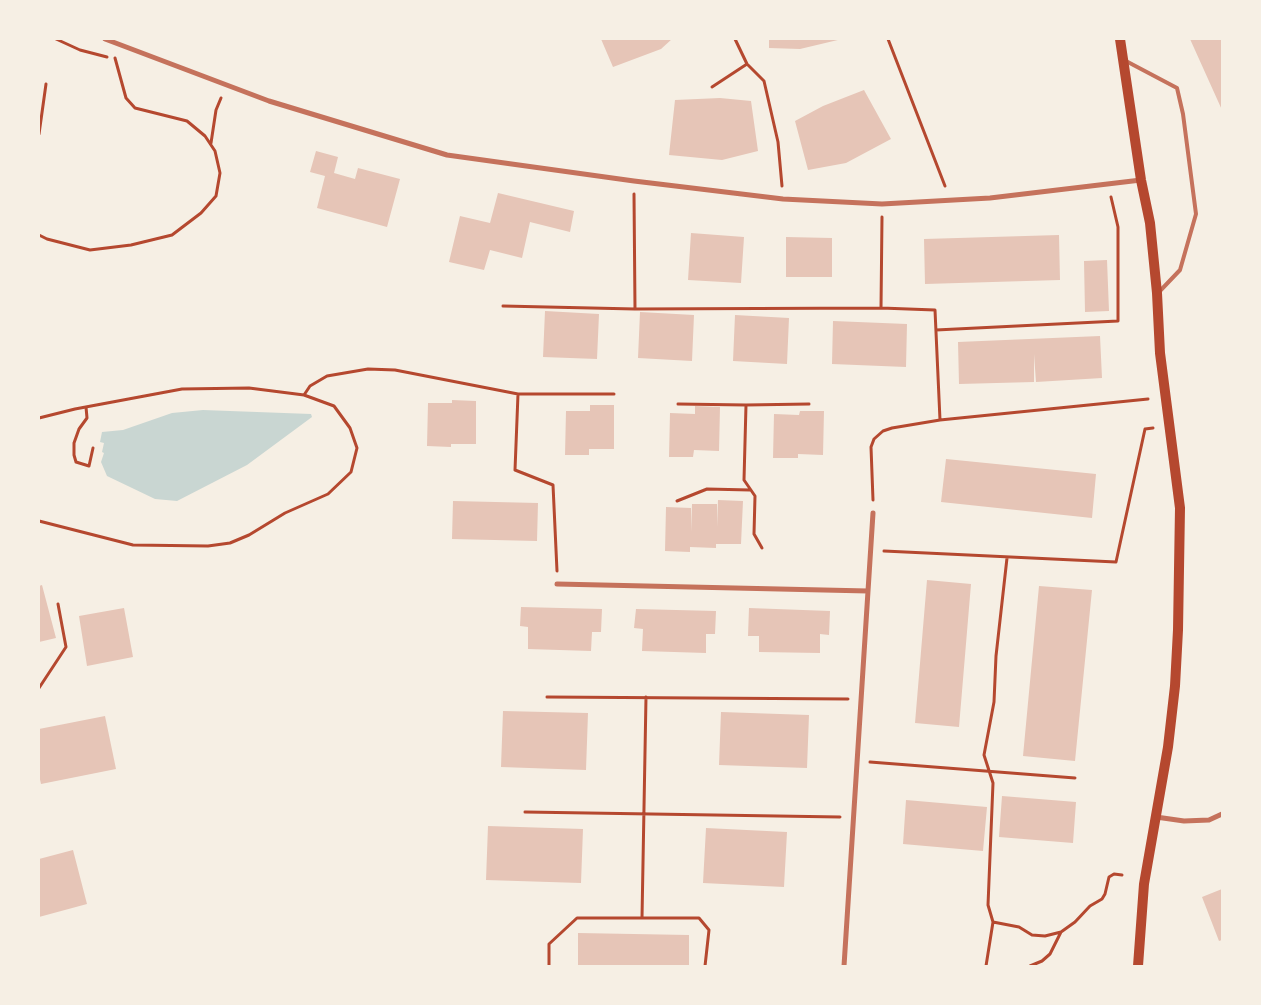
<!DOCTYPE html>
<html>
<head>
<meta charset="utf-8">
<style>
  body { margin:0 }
  #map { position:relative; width:1261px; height:1005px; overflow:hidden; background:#f6efe4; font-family:"Alegreya Sans",sans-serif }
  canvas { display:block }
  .frame { position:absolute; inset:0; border:40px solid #f6efe4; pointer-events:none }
</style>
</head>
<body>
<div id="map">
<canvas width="1261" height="1005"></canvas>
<div class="frame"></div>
</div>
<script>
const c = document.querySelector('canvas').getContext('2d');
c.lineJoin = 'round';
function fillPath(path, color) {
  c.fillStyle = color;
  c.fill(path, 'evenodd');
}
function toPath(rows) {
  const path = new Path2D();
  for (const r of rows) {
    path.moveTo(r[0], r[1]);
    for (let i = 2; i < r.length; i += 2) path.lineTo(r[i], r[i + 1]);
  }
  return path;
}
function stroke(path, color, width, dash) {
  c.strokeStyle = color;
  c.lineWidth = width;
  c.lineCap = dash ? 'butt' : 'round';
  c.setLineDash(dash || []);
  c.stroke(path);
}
const water = toPath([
  [203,410,311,414,312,417,247,465,177,501,155,499,107,476,101,462,104,453,102,452,104,443,100,442,102,432,123,430,172,413]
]);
const building = toPath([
  [601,39,672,39,661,49,613,67],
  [769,39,842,39,800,49,769,48],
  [1190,39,1222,39,1222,110],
  [864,90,891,139,846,163,808,170,795,121,823,106],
  [720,98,751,101,758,151,722,160,669,155,675,100],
  [316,151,338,157,334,173,355,179,358,168,400,179,387,227,317,208,325,176,310,172],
  [498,193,574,211,570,232,530,222,522,258,490,250,484,270,449,262,460,216,490,223],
  [691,233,744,237,741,283,688,280],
  [1059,235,1060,280,925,284,924,239],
  [786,237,832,238,832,277,786,277],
  [1107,260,1109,311,1085,312,1084,261],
  [545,311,599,314,597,359,543,357],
  [640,312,694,315,692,361,638,358],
  [735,315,789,318,787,364,733,361],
  [833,321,907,324,906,367,832,364],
  [1100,336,1102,378,1036,382,1034,354,1034,382,959,384,958,342],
  [452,400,476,401,476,444,451,444,451,447,427,446,428,403,452,403],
  [590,405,614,405,614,449,589,449,589,455,565,455,566,411,590,411],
  [695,406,720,407,719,451,694,450,693,457,669,457,670,413,695,414],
  [800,411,824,411,823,455,798,454,798,458,773,458,774,414,799,415],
  [946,459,1096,474,1092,518,941,502],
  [718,500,743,501,741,544,716,544,716,548,690,547,690,552,665,551,666,507,691,508,691,532,692,504,717,504,717,527],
  [453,501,538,503,537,541,452,539],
  [927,580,971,584,959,727,915,723],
  [42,585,56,638,39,642,39,586],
  [1039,586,1092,590,1075,761,1023,756],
  [521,607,602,609,601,632,592,632,591,651,528,649,528,627,520,626],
  [124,608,133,657,87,666,79,616],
  [749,608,830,611,829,635,820,634,820,653,759,652,759,636,748,636],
  [636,609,716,611,715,634,706,634,706,653,642,651,643,629,634,628],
  [503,711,588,713,586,770,501,767],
  [721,712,809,715,807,768,719,765],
  [105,716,116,769,41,784,39,775,39,729],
  [1002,796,1076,802,1073,843,999,837],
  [906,800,987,807,983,851,903,844],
  [488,826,583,829,581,883,486,880],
  [706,828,787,832,784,887,703,883],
  [73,850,87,904,39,917,39,859],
  [1222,889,1222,940,1219,941,1202,897],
  [578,933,689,935,689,966,578,966]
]);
const path = toPath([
  [56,39,80,50,107,57],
  [735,39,747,64,764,81,778,142,782,186],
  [888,39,945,186],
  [712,87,747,64],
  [39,134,46,84],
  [211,143,216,110,221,98],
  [634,194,635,309],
  [39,235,47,239,90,250,131,245,172,235,201,213,216,196,220,173,215,151,205,136,187,121,135,108,126,98,115,58],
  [503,306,635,309,881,308,935,310,940,420],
  [881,308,882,217],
  [936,330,1118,321,1118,227,1111,197],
  [518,394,515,470,553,485,557,571],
  [304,395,310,386,327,376,368,369,395,370,518,394,614,394],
  [678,404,746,405,744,480,755,496,754,534,762,548],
  [746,405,809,404],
  [86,407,87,418,79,429,74,443,74,455,76,462,89,466,93,448],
  [39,418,75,409,182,389,249,388,304,395,334,406,350,428,357,448,351,472,328,494,285,513,249,535,230,543,208,546,133,545,39,521],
  [873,500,871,447,874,439,883,431,892,428,940,420,1148,399],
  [677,501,707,489,750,490],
  [884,551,1116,562,1145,429,1153,428],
  [39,688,66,647,58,604],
  [547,697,848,699],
  [870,762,1075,778],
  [525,812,840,817],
  [642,918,646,697],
  [993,922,1019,927,1032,935,1045,936,1061,932,1050,954,1042,961,1030,966],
  [1061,932,1075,922,1090,906,1102,899,1105,894,1109,877,1114,874,1122,875],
  [549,966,549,944,577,918,699,918,709,930,705,966],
  [986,966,993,922,988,905,993,783,984,755,994,702,996,656,1007,558]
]);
const service = toPath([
  [1124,60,1177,88,1183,114,1196,214,1180,270,1159,292]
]);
const minor = toPath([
  [105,39,269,101,447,155,634,181,783,199,882,204,990,198,1141,180],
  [557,584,868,591],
  [1156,817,1184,821,1209,820,1222,814],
  [844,966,873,513]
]);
const secondary = toPath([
  [1120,39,1141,180,1150,223,1157,293,1160,353,1180,508,1178,630,1175,686,1168,747,1144,884,1138,966]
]);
fillPath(water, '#c9d6d2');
fillPath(building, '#e6c5b7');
stroke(path, '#b5482f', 3);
stroke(service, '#c5725c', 4);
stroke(minor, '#c5725c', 5);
stroke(secondary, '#b5482f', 10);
</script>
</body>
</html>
